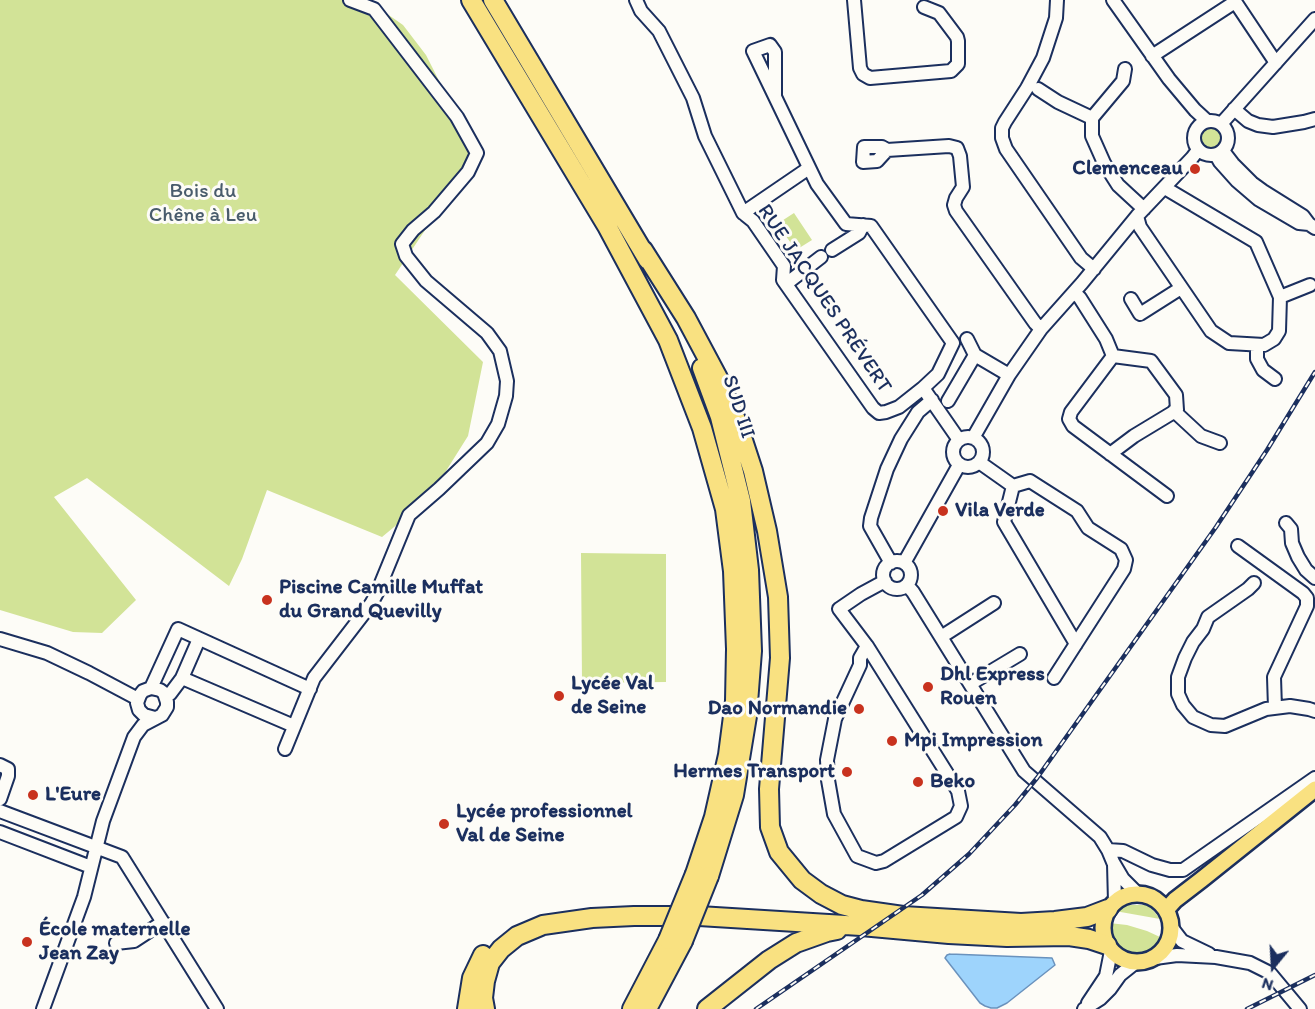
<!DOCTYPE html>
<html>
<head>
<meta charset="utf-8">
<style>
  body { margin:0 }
  #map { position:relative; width:1315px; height:1009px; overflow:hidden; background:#fdfcf7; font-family:Itim,sans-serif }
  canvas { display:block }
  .north { position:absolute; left:1243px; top:937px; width:60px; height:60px; -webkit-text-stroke:4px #fdfcf7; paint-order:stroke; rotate:198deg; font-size:16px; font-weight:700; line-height:24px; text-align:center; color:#1b2f5e }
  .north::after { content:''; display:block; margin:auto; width:21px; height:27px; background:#1b2f5e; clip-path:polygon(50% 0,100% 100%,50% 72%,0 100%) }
</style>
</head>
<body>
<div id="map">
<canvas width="1315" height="1009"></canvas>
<div class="north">N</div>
</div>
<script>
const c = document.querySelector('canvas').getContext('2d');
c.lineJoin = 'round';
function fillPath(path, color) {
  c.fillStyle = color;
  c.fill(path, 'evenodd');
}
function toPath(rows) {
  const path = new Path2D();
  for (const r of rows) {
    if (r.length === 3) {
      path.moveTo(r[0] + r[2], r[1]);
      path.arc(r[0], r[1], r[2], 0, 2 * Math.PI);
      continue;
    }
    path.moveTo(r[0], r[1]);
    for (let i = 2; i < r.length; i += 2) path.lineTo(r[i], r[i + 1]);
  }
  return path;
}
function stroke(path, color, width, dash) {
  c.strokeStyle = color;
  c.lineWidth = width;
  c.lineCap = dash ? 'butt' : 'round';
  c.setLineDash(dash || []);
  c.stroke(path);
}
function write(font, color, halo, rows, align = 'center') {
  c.font = font + ' Itim,sans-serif';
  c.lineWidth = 6;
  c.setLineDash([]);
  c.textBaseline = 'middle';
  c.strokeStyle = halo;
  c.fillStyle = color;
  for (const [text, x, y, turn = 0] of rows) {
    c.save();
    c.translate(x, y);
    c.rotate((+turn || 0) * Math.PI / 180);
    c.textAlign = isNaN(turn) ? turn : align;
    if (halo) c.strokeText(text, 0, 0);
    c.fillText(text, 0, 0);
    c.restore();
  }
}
const green = toPath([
  [0,0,361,0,373,4,403,25,426,55,476,154,395,275,483,362,468,436,429,498,382,537,267,490,242,559,229,586,87,478,54,497,136,600,102,633,73,632,0,610],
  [1211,138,12],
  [794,213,812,240,796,250,777,224],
  [581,553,666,554,666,682,582,683],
  [1122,905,1149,905,1160,919,1115,911],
  [1109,923,1127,925,1147,931,1160,937,1156,945,1149,951,1138,954,1129,952,1121,949,1114,942,1109,933]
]);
const water = toPath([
  [950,954,1052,958,1055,965,1007,1003,997,1008,991,1008,985,1006,980,1003,945,958,947,955,950,954]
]);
const minor = toPath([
  [636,0,641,11,659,31,693,98,705,136,743,213,753,221,784,266,783,280,873,408,879,413,886,412,899,407,923,388],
  [854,0,860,68,863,74,870,78,951,71,958,64,958,41,957,37,939,13,924,7],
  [1057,0,1056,18,1043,58,1027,88,1005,122,1002,128,1002,138,1006,149,1081,258,1094,269],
  [1113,0,1169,79,1195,110,1207,121],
  [1234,0,1276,63],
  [1152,56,1235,2],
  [1125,69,1123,81,1092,118,1092,136,1104,163,1118,185,1144,209],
  [1038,89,1058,102,1092,118],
  [775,95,775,52,770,45,753,51,817,184,846,224,871,226,953,343,938,374,923,388,959,440],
  [1234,109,1248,121,1258,125,1273,127,1304,122,1315,119],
  [1211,138,17],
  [1221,124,1315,19],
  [887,150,877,161,863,162,864,147,882,147,887,150,949,146,957,148,960,156,963,187,956,198,954,205,956,211,1035,323,1041,329],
  [1223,151,1233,164,1252,183,1263,191,1303,216,1309,224,1315,228],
  [1216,155,1220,162,1237,181,1258,199,1299,223,1309,224],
  [743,213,809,168],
  [1137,216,1140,227,1211,331,1229,343,1264,345,1274,339,1279,331,1280,297,1256,242,1165,188],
  [832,250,859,233,863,225],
  [786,284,821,257],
  [1074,292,1080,298,1106,339,1113,356,1071,412,1069,419,1073,426,1167,496],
  [1280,297,1310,285],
  [1131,299,1140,314,1181,288],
  [967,339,975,355],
  [1257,345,1257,359,1263,370,1275,379],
  [948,401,975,355,1009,375],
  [1174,411,1201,436,1220,443],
  [968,452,15],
  [973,438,1009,375,1041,329,1082,283,1137,216,1192,158,1198,150],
  [1110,454,1134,436,1177,410,1176,395,1151,361,1113,356],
  [979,462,1013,486],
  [1013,486,1030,481,1077,511,1088,528,1121,549,1126,560,1124,569,1054,678],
  [1013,486,1004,522,1076,644],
  [1286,523,1291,529,1292,543,1298,557,1306,570,1315,578],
  [1238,546,1303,593,1307,598,1307,606,1274,677,1275,708],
  [897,575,14],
  [891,563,870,526,871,518,887,469,901,439,918,412,932,400],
  [904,563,959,465],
  [1254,583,1248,589,1208,617,1203,629,1193,642,1185,658,1178,677,1178,694,1183,705,1193,717,1211,725,1225,726,1266,709,1290,706,1309,709,1315,711],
  [907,585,913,592,1024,771,1100,837,1108,850,1113,862,1123,879,1138,894],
  [941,637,994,603],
  [0,639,47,653,89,673,138,699],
  [867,646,860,658,860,665,835,719,827,760,828,780,834,814,857,856,876,863,884,861,956,817,961,806,958,791,867,646,839,609,861,594,885,581],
  [182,678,294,726],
  [970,684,1020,654],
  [151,688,178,629,310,689],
  [166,696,170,694,182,678,199,639],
  [285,749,314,678,371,604,377,593,409,515,439,489,487,443,498,424,506,396,507,381,500,351,487,333,426,281,406,256,402,244,413,230,434,212,468,172,477,153,457,117,374,9,350,0],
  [0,765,8,769,8,776,0,799],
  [0,811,122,857,217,1009],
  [0,832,91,867],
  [1108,850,1123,851,1152,865,1170,870,1183,870,1315,778],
  [1114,864,1115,902],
  [1172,928,1182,941,1209,954],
  [116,943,134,941,163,922],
  [1155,958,1177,955,1216,957,1250,963,1270,973,1300,1009],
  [1088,1003,1106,976,1111,951],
  [43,1009,84,897,103,821,134,737,143,725,162,715,167,707,167,702,164,693,160,690,151,688,143,691,140,695,137,703,139,710,144,715,155,718],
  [1084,1009,1100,999,1110,989,1120,975,1135,963]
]);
const major = toPath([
  [1137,928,34],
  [1166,910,1175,900,1201,880,1315,789]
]);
const highway = toPath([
  [471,0,607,226,668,340,702,428,725,509,733,571,736,649,735,701,728,755,714,817,695,874],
  [493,0,648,260],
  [643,250,686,318,718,378,737,422,753,471,767,531,778,597,780,658,769,789,770,827,779,852,802,880,821,894,842,905,861,910,903,916,1021,923,1055,921,1087,917,1108,909],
  [702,368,720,417,741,501,749,570,752,651,747,716,734,795,709,876],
  [467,1009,472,978,483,955],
  [485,1009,483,998,485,981,490,963,501,949,517,936,543,925,592,918,634,916,699,916,861,926,949,934,1007,937,1069,936,1089,939,1107,945],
  [632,1009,668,940],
  [647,1009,683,941],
  [707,1009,769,960,796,943,827,932,837,930]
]);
const rail = toPath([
  [756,1009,922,895,969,854,1015,805,1037,778,1216,527,1267,450,1315,372],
  [1247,1009,1315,975]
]);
const highwayBridge = toPath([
  [668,940,695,874],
  [683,941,709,876]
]);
const markers = [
  [1195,169,6,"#c8321e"],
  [943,511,6,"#c8321e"],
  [267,600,6,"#c8321e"],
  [928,687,6,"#c8321e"],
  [559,696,6,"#c8321e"],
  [859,709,6,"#c8321e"],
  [892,741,6,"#c8321e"],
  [847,772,6,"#c8321e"],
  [918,782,6,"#c8321e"],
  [33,795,6,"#c8321e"],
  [444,824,6,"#c8321e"],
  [27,942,6,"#c8321e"]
];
const poiNames = [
  ["Clemenceau",1183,169,"right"],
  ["Vila Verde",955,511],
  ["Piscine Camille Muffat",279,588],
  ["du Grand Quevilly",279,612],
  ["Dhl Express",940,675],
  ["Rouen",940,699],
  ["Lycée Val",571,684],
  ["de Seine",571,708],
  ["Dao Normandie",847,709,"right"],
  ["Mpi Impression",904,741],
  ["Hermes Transport",835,772,"right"],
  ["Beko",930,782],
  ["L'Eure",45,795],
  ["Lycée professionnel",456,812],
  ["Val de Seine",456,836],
  ["École maternelle",39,930],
  ["Jean Zay",39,954]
];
const parkNames = [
  ["Bois du",203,192],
  ["Chêne à Leu",203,216]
];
const streetNames = [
  ["RUE JACQUES PRÉVERT",824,299,56],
  ["SUD III",738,407,72]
];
fillPath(green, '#d2e397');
fillPath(water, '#9ed4fc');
stroke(water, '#6a92bd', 1.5);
stroke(minor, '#1b2f5e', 16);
stroke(major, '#1b2f5e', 20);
stroke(highway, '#1b2f5e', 22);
stroke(minor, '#fdfcf7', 12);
stroke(major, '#f9e181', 15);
stroke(highway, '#f9e181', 18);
stroke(rail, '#1b2f5e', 4.5);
stroke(rail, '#fdfcf7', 2, [7]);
stroke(highwayBridge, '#1b2f5e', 22, []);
stroke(highwayBridge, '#f9e181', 18);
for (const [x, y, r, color] of markers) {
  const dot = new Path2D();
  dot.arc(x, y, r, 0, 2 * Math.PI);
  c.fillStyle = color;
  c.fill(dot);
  stroke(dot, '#fdfcf7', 2);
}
write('bold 21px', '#1b2f5e', '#fdfcf7', poiNames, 'left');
write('21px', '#495c6c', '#fdfcf7', parkNames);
write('21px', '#1b2f5e', '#fdfcf7', streetNames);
</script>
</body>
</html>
